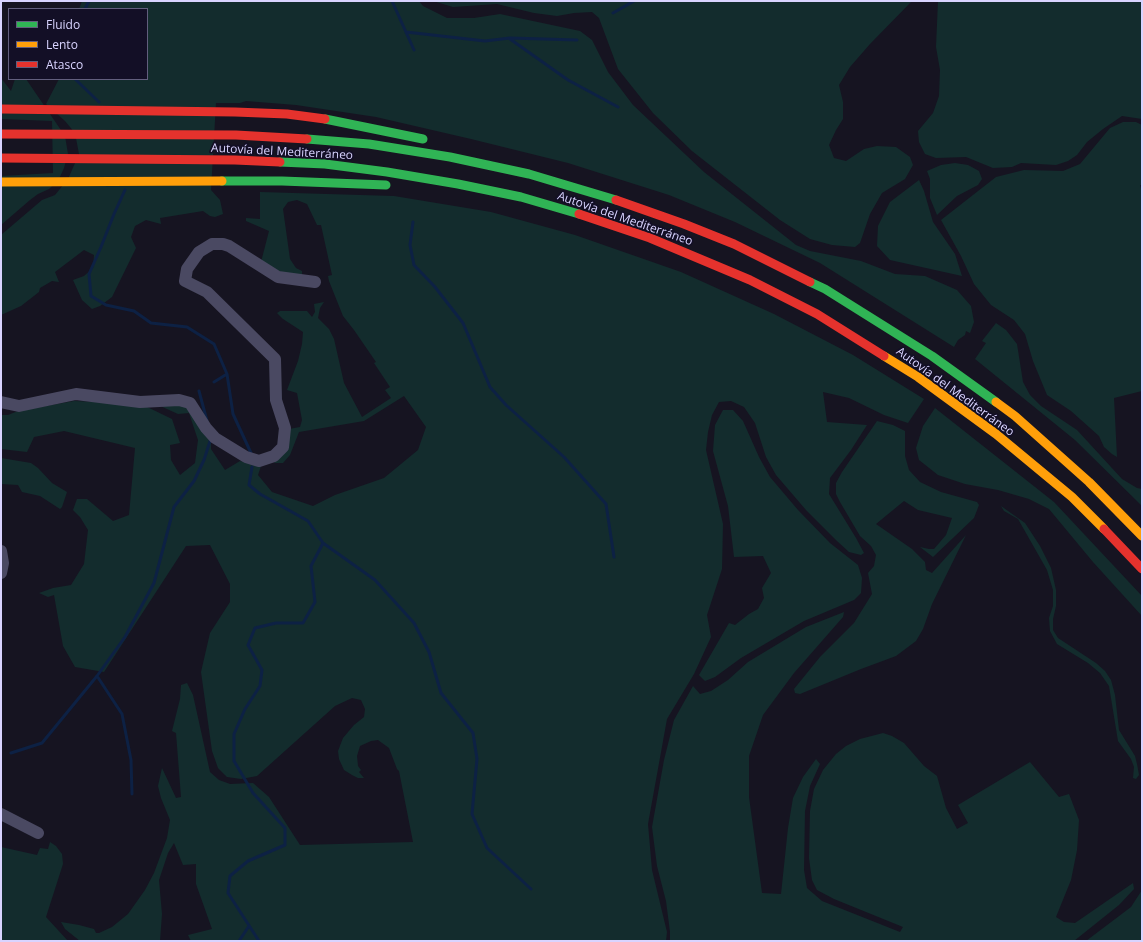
<!DOCTYPE html>
<html>
<head>
<meta charset="utf-8">
<style>
  body { margin:0 }
  #map { position:relative; width:1143px; height:942px; overflow:hidden; background:#161421; font-family:"Open Sans",sans-serif }
  canvas { display:block }
  .frame { position:absolute; inset:0; border:2px solid #d9d4ff; pointer-events:none }
  .legend { position:absolute; left:8px; top:8px; width:140px; height:72px; box-sizing:border-box; background:#130f26; border:1px solid #625e7d; margin:0; padding:5px 7px; list-style:none; font-size:12px; color:#d9d4ff }
  .legend li { display:flex; align-items:center; gap:8px; height:20px }
  .legend b { width:20px; border:1px solid #625e7d }
</style>
</head>
<body>
<div id="map">
<canvas width="1143" height="942"></canvas>
<div class="frame"></div>
<ul class="legend">
<li><b style="height:5px;background:#30b455"></b>Fluido</li>
<li><b style="height:5px;background:#ff9f0a"></b>Lento</li>
<li><b style="height:5px;background:#e5322d"></b>Atasco</li>
</ul>
</div>
<script>
const c = document.querySelector('canvas').getContext('2d');
c.lineJoin = 'round';
function fillPath(path, color) {
  c.fillStyle = color;
  c.fill(path, 'evenodd');
}
function toPath(rows) {
  const path = new Path2D();
  for (const r of rows) {
    path.moveTo(r[0], r[1]);
    for (let i = 2; i < r.length; i += 2) path.lineTo(r[i], r[i + 1]);
  }
  return path;
}
function stroke(path, color, width, dash) {
  c.strokeStyle = color;
  c.lineWidth = width;
  c.lineCap = dash ? 'butt' : 'round';
  c.setLineDash(dash || []);
  c.stroke(path);
}
function write(font, color, halo, rows, align = 'center') {
  c.font = font + ' "Open Sans",sans-serif';
  c.lineWidth = 3.5;
  c.setLineDash([]);
  c.textBaseline = 'middle';
  c.strokeStyle = halo;
  c.fillStyle = color;
  for (const [text, x, y, turn = 0] of rows) {
    c.save();
    c.translate(x, y);
    c.rotate((+turn || 0) * Math.PI / 180);
    c.textAlign = isNaN(turn) ? turn : align;
    if (halo) c.strokeText(text, 0, 0);
    c.fillText(text, 0, 0);
    c.restore();
  }
}
const green = toPath([
  [82,1,419,1,423,6,447,18,474,18,500,14,580,31,592,40,608,72,633,105,704,172,796,245,810,251,861,261,895,274,925,276,957,290,971,306,974,322,970,333,966,331,965,335,958,340,954,347,820,263,735,222,669,195,568,163,471,139,376,117,296,105,246,101,240,103,216,103,211,190,220,200,223,214,215,217,210,216,203,211,160,218,161,224,146,220,135,226,131,237,136,248,112,297,100,306,92,309,82,300,73,280,84,276,93,268,94,255,84,250,55,272,59,282,52,281,40,288,39,292,21,306,1,315,1,235,42,200,55,195,68,179,79,154,75,133,65,121,46,104,59,79,147,79,147,9,79,9],
  [433,1,912,1,870,44,850,67,839,85,843,102,843,119,836,130,829,145,834,158,846,161,864,149,877,146,896,147,910,157,913,165,905,179,882,193,870,214,860,243,855,247,832,245,810,239,780,220,692,151,653,113,618,69,599,18,592,12,574,13,557,16,534,13,497,4,453,7],
  [938,1,1142,1,1142,119,1122,116,1103,129,1087,142,1077,155,1068,161,1056,165,1021,163,1012,167,993,168,966,157,936,158,925,154,919,142,918,131,933,113,939,96,940,70,936,47],
  [1,78,11,91,15,79,26,79,65,136,68,154,64,168,59,179,49,189,38,194,30,200,1,225,1,176,53,173,52,121,1,119],
  [1123,122,1136,122,1142,125,1142,185,1140,185,1142,192,1142,391,1114,398,1117,457,1112,454,1104,447,1099,436,1071,411,1047,395,1033,361,1025,334,1014,320,991,305,974,284,961,256,941,220,996,177,1024,170,1063,171,1080,164,1110,128],
  [955,163,968,165,979,171,982,179,978,185,957,196,937,215,930,198,930,179,927,171,941,165],
  [919,180,924,191,933,222,955,254,962,276,890,260,877,246,878,226,890,202],
  [260,192,394,196,491,212,575,235,681,272,774,314,853,355,924,399,908,423,884,415,849,398,823,392,827,422,867,425,851,450,830,478,829,494,856,538,864,553,861,555,849,552,837,541,806,510,776,475,766,457,755,423,744,407,731,401,719,402,712,415,708,432,706,450,723,524,722,569,707,615,711,637,694,674,667,719,648,824,652,870,667,932,666,941,191,941,188,935,212,929,196,884,196,864,183,865,174,843,168,853,159,880,162,914,160,941,80,941,65,929,61,922,79,925,94,929,96,933,99,933,112,927,128,914,145,890,154,873,167,838,170,820,161,798,158,786,162,768,176,798,181,797,176,733,172,731,180,699,181,685,187,683,193,695,210,772,219,780,230,784,253,783,269,797,300,845,413,842,399,771,397,769,389,748,378,740,371,741,360,746,357,756,358,766,361,770,359,772,364,778,358,778,352,775,344,770,339,759,338,751,343,738,354,725,364,717,365,709,361,700,352,698,335,706,257,776,241,779,227,777,218,768,212,751,201,672,210,633,230,602,230,584,210,545,186,546,104,672,75,667,63,646,54,595,48,597,39,593,53,588,71,585,84,564,88,530,80,517,73,510,77,499,87,499,113,521,129,515,135,448,64,431,34,437,27,452,1,449,1,415,8,415,18,411,74,401,141,404,172,419,180,443,170,445,171,460,180,475,195,463,198,440,189,413,178,414,156,404,175,403,190,407,211,442,211,449,225,470,240,461,261,466,258,475,272,492,313,506,335,495,384,478,418,450,426,427,404,396,364,421,299,432,290,455,283,463,274,463,282,455,289,429,300,427,302,420,297,393,287,390,298,361,302,344,303,332,283,319,277,313,280,311,307,311,312,317,315,312,314,304,324,302,320,308,318,318,329,329,334,339,344,383,362,417,391,398,385,390,390,387,374,363,376,362,354,330,343,316,329,281,328,276,332,275,321,225,317,225,307,204,297,200,288,202,283,209,290,259,296,268,302,271,302,276,281,272,261,262,269,231,246,221,246,218,260,219],
  [996,323,1006,330,1017,344,1023,382,1030,395,1041,406,1077,430,1122,479,1137,488,1142,489,1142,506,1075,440,975,359,986,343,982,341],
  [935,408,1054,502,1142,596,1142,616,1093,562,1049,509,1029,499,998,490,965,484,938,475,919,460,916,448,923,426],
  [723,410,733,410,743,421,759,457,770,477,798,510,830,543,858,565,862,578,861,593,854,600,804,621,741,658,715,677,705,681,699,675,729,623,735,625,749,614,758,609,764,598,762,588,771,573,763,556,734,557,728,506,713,451,715,425],
  [877,421,893,425,905,431,905,456,909,470,920,482,941,492,977,502,979,505,974,518,933,557,920,547,929,549,934,549,946,535,952,518,918,510,904,501,876,524,912,549,925,562,926,570,932,573,966,535,932,604,923,629,916,641,896,656,861,669,800,694,795,693,794,689,820,657,854,623,872,594,868,573,874,566,876,555,871,546,860,536,840,502,836,494,836,483,842,472],
  [1,458,31,463,38,468,52,483,67,492,62,507,60,509,40,496,22,492,18,485,1,484],
  [1001,506,1025,523,1040,546,1051,568,1056,590,1056,606,1053,619,1053,630,1058,638,1096,663,1105,671,1111,680,1115,695,1119,730,1135,756,1137,764,1139,775,1136,779,1133,778,1134,767,1131,759,1118,741,1109,686,1100,673,1088,663,1057,644,1050,631,1049,618,1053,606,1053,590,1047,570,1018,519,1004,511],
  [844,612,843,617,794,673,763,715,749,756,749,797,762,893,781,894,788,828,793,798,803,777,816,759,820,764,810,786,805,811,804,870,807,888,822,901,900,932,903,927,834,899,817,890,812,880,809,858,810,811,814,789,823,770,836,754,846,746,860,739,883,733,892,736,904,743,924,766,937,776,946,808,957,829,968,823,958,805,1030,762,1059,797,1069,794,1079,820,1077,850,1071,880,1056,917,1064,922,1075,923,1133,883,1134,889,1119,905,1074,941,670,941,670,932,666,901,657,866,652,827,664,760,674,720,693,686,700,694,711,691,728,680,748,662,806,627],
  [50,842,56,846,62,854,63,864,46,917,68,941,1,941,1,847,37,855,40,848,48,849],
  [1142,890,1142,941,1086,941,1131,907]
]);
const stream = toPath([
  [392,1,414,50],
  [85,9,89,1],
  [613,13,634,1],
  [406,32,485,41,510,38,577,40],
  [510,39,568,80,618,107],
  [75,79,99,102],
  [125,190,114,214,101,247,89,274,91,296,106,305,134,311,151,323,187,327,214,344,227,374,233,414,251,453],
  [413,222,410,245,414,265,435,287,463,323,490,387,506,405,564,457,606,504,614,557],
  [214,382,227,374],
  [199,391,207,421],
  [252,467,249,485,260,494,308,521,323,543,375,580,414,623,429,652,441,693,473,733,477,759,472,814,487,848,531,889],
  [97,676,122,714,131,760,132,794],
  [11,753,42,743,97,676,125,637,154,583,174,507,194,481,204,460,211,438],
  [239,941,249,926],
  [259,941,228,893,230,876,248,861,285,845,285,828,253,793,234,761,234,734,245,709,260,686,262,670,248,645,255,628,276,623,303,623,315,602,311,566,323,543]
]);
const street = toPath([
  [1,402,19,406,76,394,140,402,179,400,190,403,206,428,215,438,246,457,259,461,274,456,283,447,285,428,276,400,275,359,207,292,185,281,187,269,199,252,212,244,223,244,229,246,278,277,315,282],
  [1,551,3,563,1,573],
  [1,814,38,833]
]);
const fast = toPath([
  [325,119,423,139],
  [307,139,369,144,450,157,529,174,616,200],
  [280,162,325,164,387,172,458,184,521,197,579,214],
  [222,181,282,181,386,185],
  [810,282,825,289,932,356,996,402]
]);
const slow = toPath([
  [1,182,222,181],
  [884,356,918,377,996,434,1072,497,1104,529],
  [996,402,1015,416,1089,482,1142,536]
]);
const jam = toPath([
  [1,109,235,112,287,114,325,119],
  [1,134,236,135,307,139],
  [1,158,235,160,280,162],
  [616,200,684,224,734,244,810,282],
  [579,214,650,238,750,280,817,314,884,356],
  [1104,529,1142,569]
]);
const streetNames = [
  ["Autovía del Mediterráneo",282,152,3],
  ["Autovía del Mediterráneo",625,219,19],
  ["Autovía del Mediterráneo",955,392,36]
];
fillPath(green, '#132c2d');
stroke(stream, '#0d2144', 3);
stroke(street, '#4a4962', 12);
stroke(fast, '#30b455', 9);
stroke(slow, '#ff9f0a', 9);
stroke(jam, '#e5322d', 9);
write('12px', '#d9d4ff', '#130f26', streetNames);
</script>
</body>
</html>
